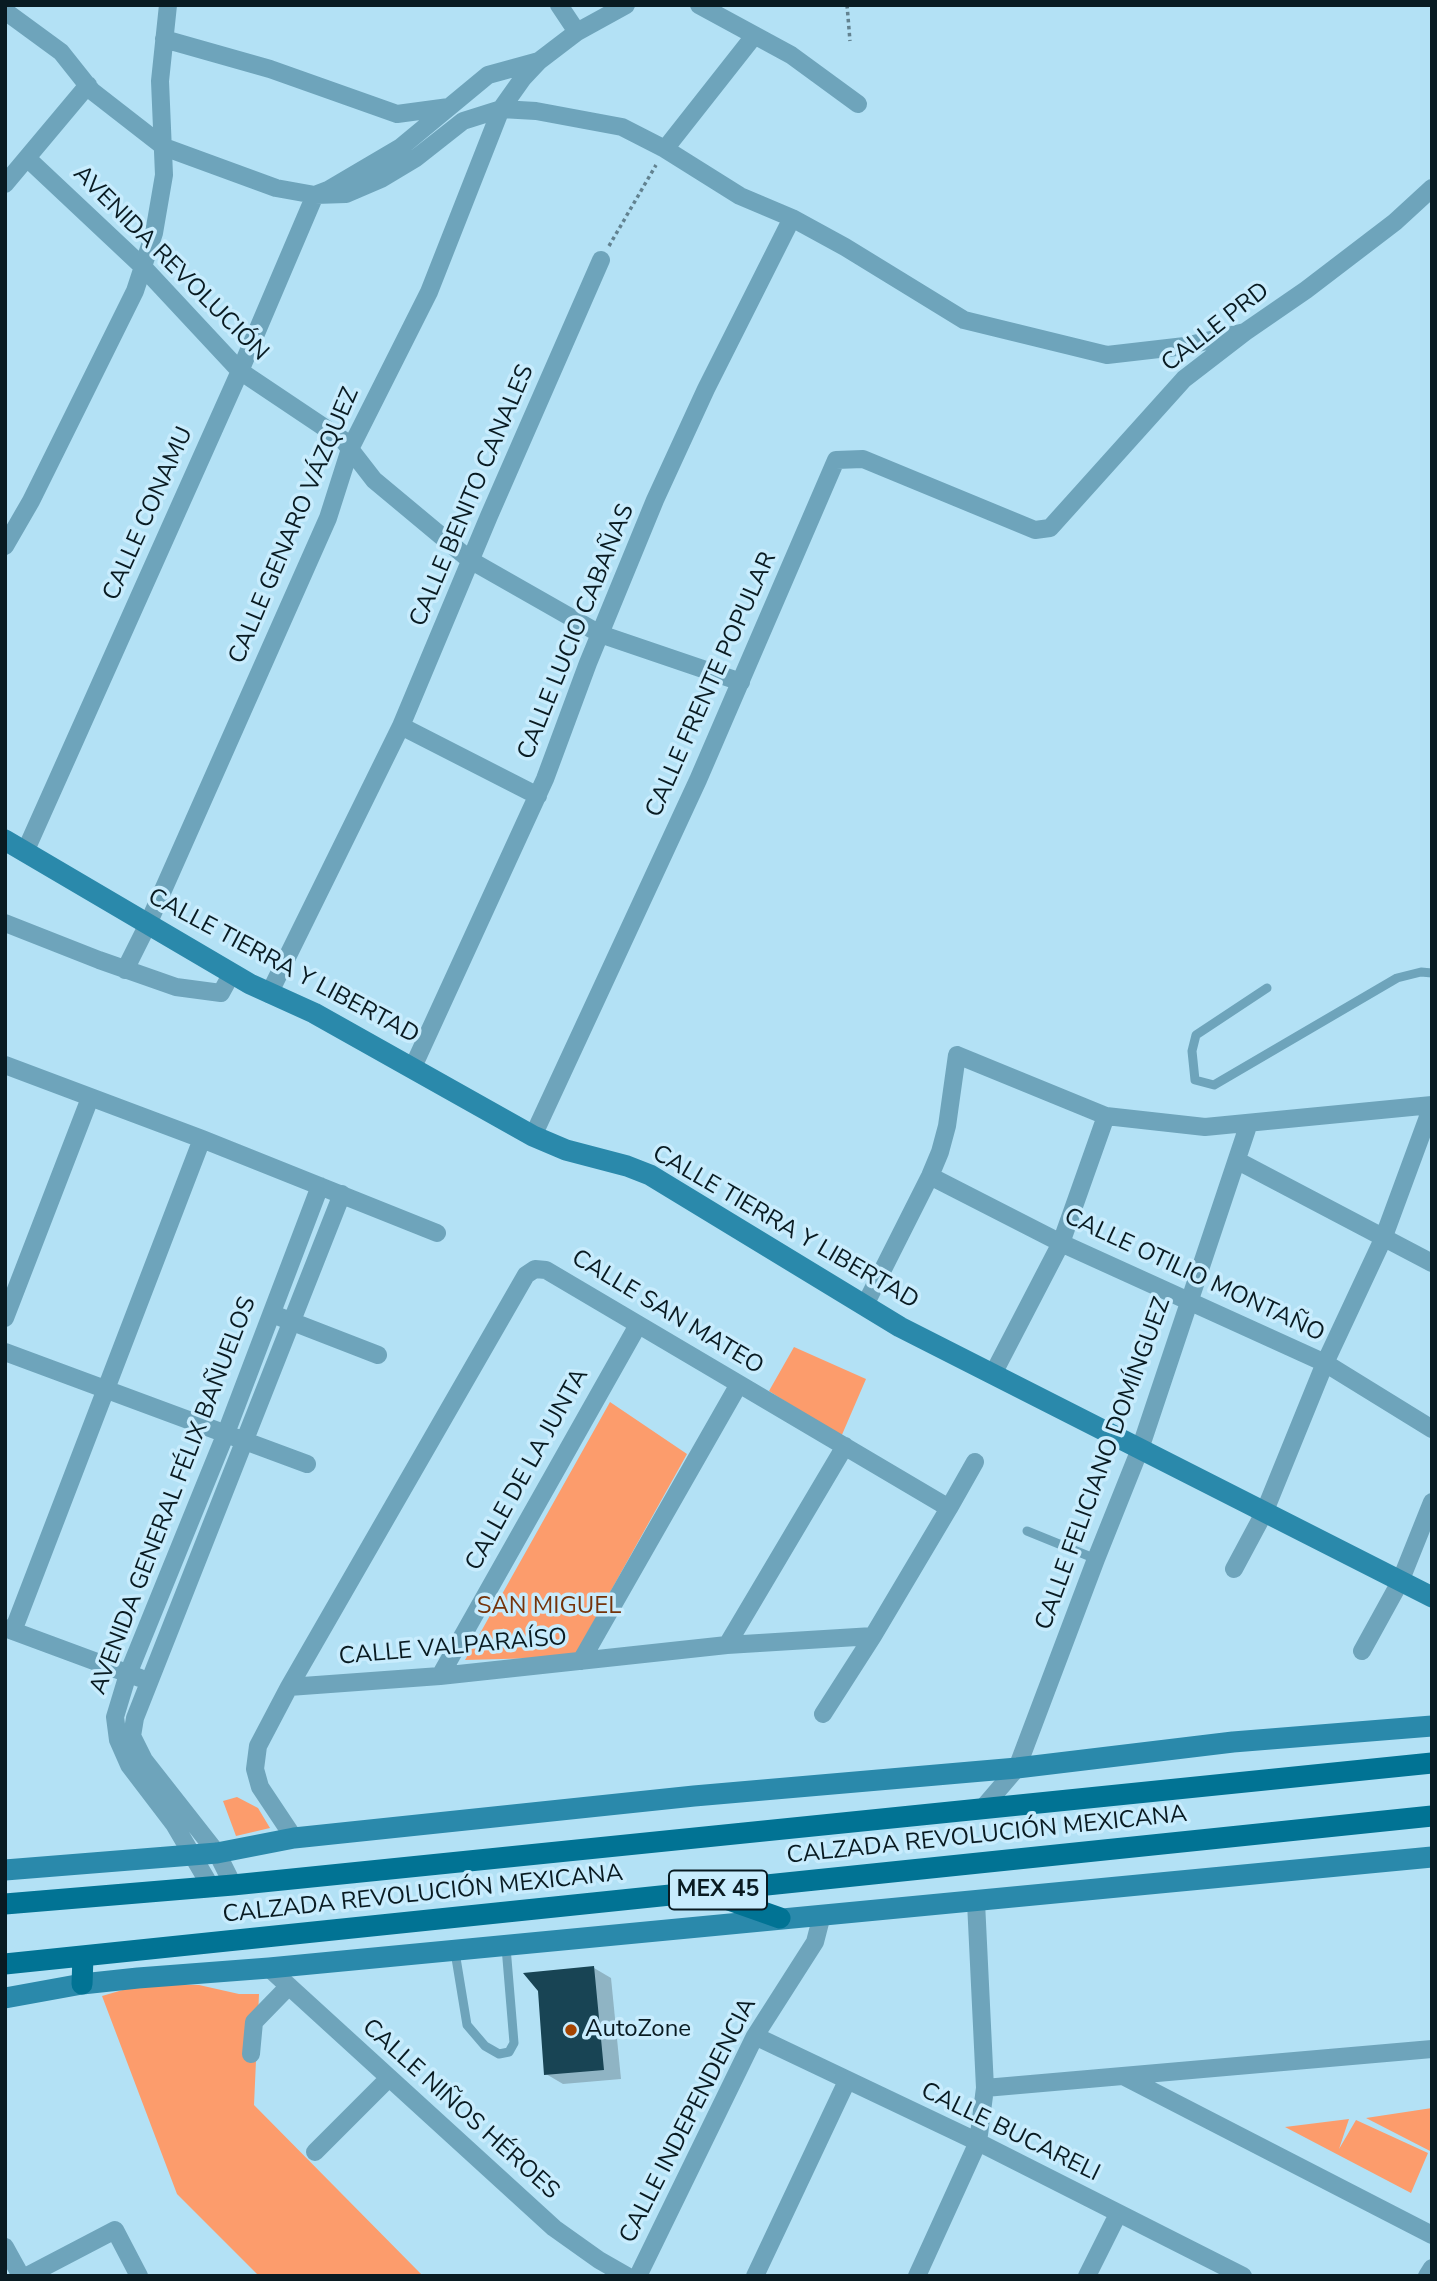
<!DOCTYPE html>
<html>
<head>
<meta charset="utf-8">
<style>
  body { margin:0 }
  #map { position:relative; width:1437px; height:2281px; overflow:hidden; background:#b3e1f5; font-family:"Nunito Sans",sans-serif }
  canvas { display:block }
  .frame { position:absolute; inset:0; border:7px solid #091b22; pointer-events:none }
</style>
</head>
<body>
<div id="map">
<canvas width="1437" height="2281"></canvas>
<div class="frame"></div>
</div>
<script>
const c = document.querySelector('canvas').getContext('2d');
c.lineJoin = 'round';
function fillPath(path, color) {
  c.fillStyle = color;
  c.fill(path, 'evenodd');
}
function toPath(rows) {
  const path = new Path2D();
  for (const r of rows) {
    path.moveTo(r[0], r[1]);
    for (let i = 2; i < r.length; i += 2) path.lineTo(r[i], r[i + 1]);
  }
  return path;
}
function stroke(path, color, width, dash) {
  c.strokeStyle = color;
  c.lineWidth = width;
  c.lineCap = dash ? 'butt' : 'round';
  c.setLineDash(dash || []);
  c.stroke(path);
}
function write(font, color, halo, rows, align = 'center') {
  c.font = font + ' "Nunito Sans",sans-serif';
  c.lineWidth = 7;
  c.setLineDash([]);
  c.textBaseline = 'middle';
  c.strokeStyle = halo;
  c.fillStyle = color;
  for (const [text, x, y, turn = 0] of rows) {
    c.save();
    c.translate(x, y);
    c.rotate((+turn || 0) * Math.PI / 180);
    c.textAlign = isNaN(turn) ? turn : align;
    if (halo) c.strokeText(text, 0, 0);
    c.fillText(text, 0, 0);
    c.restore();
  }
}
const green = toPath([
  [794,1347,866,1379,841,1437,769,1391],
  [610,1402,687,1454,574,1657,465,1660],
  [237,1797,258,1808,270,1828,236,1836,223,1801],
  [161,1984,199,1985,239,1994,259,1994,254,2105,423,2276,259,2276,177,2194,102,1996,133,1987],
  [1432,2108,1432,2152,1366,2118],
  [1349,2119,1339,2149,1356,2120,1428,2153,1411,2193,1285,2127]
]);
const shadow = toPath([
  [594,1968,611,1978,621,2079,563,2084,546,2074]
]);
const building = toPath([
  [594,1966,604,2070,544,2075,538,1991,523,1973]
]);
const path = toPath([
  [847,5,850,41],
  [609,246,656,165]
]);
const lane = toPath([
  [1267,988,1196,1035,1192,1051,1195,1080,1214,1085,1397,978,1421,972,1432,973],
  [1027,1531,1096,1559],
  [455,1952,467,2025,485,2046,499,2054,509,2052,514,2043,506,1947]
]);
const street = toPath([
  [559,5,577,32],
  [699,5,791,55,858,104],
  [5,11,61,52,92,91,164,147,276,188,315,195,328,190,401,147,488,75,539,61],
  [164,39,270,69,397,114,449,107],
  [665,149,754,36],
  [27,158,143,267,240,371,343,440,374,480,470,560,600,634,741,682],
  [5,184,88,85],
  [5,546,31,501,135,291,154,233,164,175,160,81,168,5],
  [401,726,538,796],
  [25,852,240,371,315,195,346,194,381,179,416,158,463,121,501,109,536,111,622,127,665,149,740,196,792,218,845,247,964,320,1107,355,1185,346,1245,332],
  [5,923,99,960,176,987,221,993,232,973],
  [125,970,148,924,328,518,350,449,429,292,501,109,523,78,539,61,577,32,626,5],
  [269,994,401,726,489,516,601,260],
  [5,1065,202,1139,437,1233],
  [413,1067,545,779,588,663,655,500,706,389,792,218],
  [533,1136,698,780,836,460,863,459,1035,530,1050,528,1184,379,1245,332,1306,290,1395,222,1432,188],
  [1238,1161,1432,1263],
  [930,1176,1061,1243,1325,1363,1432,1429],
  [865,1305,930,1176,940,1152,947,1126,957,1055,1106,1116,1205,1127,1432,1105],
  [280,1317,378,1355],
  [5,1318,90,1098],
  [5,1352,307,1464],
  [993,1374,1061,1243,1106,1116],
  [949,1508,975,1462],
  [1234,1569,1264,1513,1325,1363,1383,1239,1432,1106],
  [5,1628,140,1678],
  [13,1631,202,1139],
  [727,1645,845,1446],
  [1362,1651,1400,1582,1432,1502],
  [581,1661,739,1384],
  [440,1676,638,1325],
  [289,1687,440,1676,727,1645,873,1636],
  [981,1810,1017,1768,1096,1559,1140,1449,1249,1123],
  [294,1838,260,1787,255,1769,258,1746,289,1687,526,1275,535,1269,546,1270,949,1508,873,1636,823,1714],
  [233,1885,217,1853,144,1760,132,1736,135,1718,342,1194],
  [211,1887,174,1824,129,1765,118,1740,115,1717,128,1674,226,1433,320,1186],
  [269,1968,554,2228,599,2260,627,2276],
  [755,2036,978,2142,1243,2276],
  [251,2054,254,2022,289,1986],
  [1125,2077,1432,2235],
  [985,2088,1432,2049],
  [315,2152,389,2078],
  [5,2247,21,2276],
  [27,2276,115,2230,139,2276],
  [638,2276,755,2036,815,1942,822,1915],
  [755,2276,847,2081],
  [917,2276,978,2142,985,2088,976,1902],
  [1087,2276,1118,2214],
  [1427,2276,1432,2268]
]);
const secondary = toPath([
  [5,840,250,984,314,1013,533,1136,566,1150,627,1166,650,1175,900,1327,1432,1597],
  [5,1870,217,1853,294,1838,694,1796,1017,1768,1233,1742,1432,1726],
  [5,1998,82,1984,138,1978,269,1968,1432,1857]
]);
const primary = toPath([
  [712,1894,780,1918],
  [5,1904,233,1885,1432,1763],
  [5,1964,1432,1816],
  [82,1984,83,1957]
]);
const markers = [
  [571,2030,7,"#a54400"]
];
const shields = [
  [718,1890,98]
];
const shieldNames = [
  ["MEX 45",718,1890]
];
const streetNames = [
  ["AVENIDA REVOLUCIÓN",170,264,45],
  ["CALLE PRD",1216,328,-38],
  ["CALLE BENITO CANALES",473,496,-67],
  ["CALLE CONAMU",149,514,-66],
  ["CALLE GENARO VÁZQUEZ",295,526,-67],
  ["CALLE LUCIO CABAÑAS",577,632,-68],
  ["CALLE FRENTE POPULAR",712,685,-66],
  ["CALLE TIERRA Y LIBERTAD",283,967,28],
  ["CALLE TIERRA Y LIBERTAD",785,1228,30],
  ["CALLE OTILIO MONTAÑO",1194,1276,25],
  ["CALLE SAN MATEO",667,1313,31],
  ["CALLE FELICIANO DOMÍNGUEZ",1104,1464,-70],
  ["CALLE DE LA JUNTA",528,1470,-61],
  ["AVENIDA GENERAL FÉLIX BAÑUELOS",174,1496,-69],
  ["CALLE VALPARAÍSO",453,1648,-5],
  ["CALZADA REVOLUCIÓN MEXICANA",987,1836,-6],
  ["CALZADA REVOLUCIÓN MEXICANA",423,1895,-6],
  ["CALLE NIÑOS HÉROES",460,2110,42],
  ["CALLE INDEPENDENCIA",689,2121,-63],
  ["CALLE BUCARELI",1010,2133,26]
];
const parkNames = [
  ["SAN MIGUEL",549,1607]
];
const poiNames = [
  ["AutoZone",585,2030]
];
fillPath(green, '#fc9c6c');
fillPath(shadow, '#0003');
fillPath(building, '#184454');
stroke(path, '#628290', 3.5, [3.5, 3.5]);
stroke(lane, '#6ea4bb', 9);
stroke(street, '#6ea4bb', 18);
stroke(secondary, '#2a89ab', 21);
stroke(primary, '#017394', 21);
for (const [x, y, r, color] of markers) {
  const dot = new Path2D();
  dot.arc(x, y, r, 0, 2 * Math.PI);
  c.fillStyle = color;
  c.fill(dot);
  stroke(dot, '#c8ecfd', 2.5);
}
for (const [x, y, w] of shields) {
  const box = new Path2D();
  box.roundRect(x - w / 2, y - 19.5, w, 39, 5);
  c.fillStyle = '#c8ecfd';
  c.fill(box);
  stroke(box, '#091b22', 2);
}
write('bold 23px', '#091b22', null, shieldNames);
write('24px', '#091b22', '#c8ecfd', streetNames);
write('24px', '#75330a', '#c8ecfd', parkNames);
write('24px', '#091b22', '#c8ecfd', poiNames, 'left');
</script>
</body>
</html>
